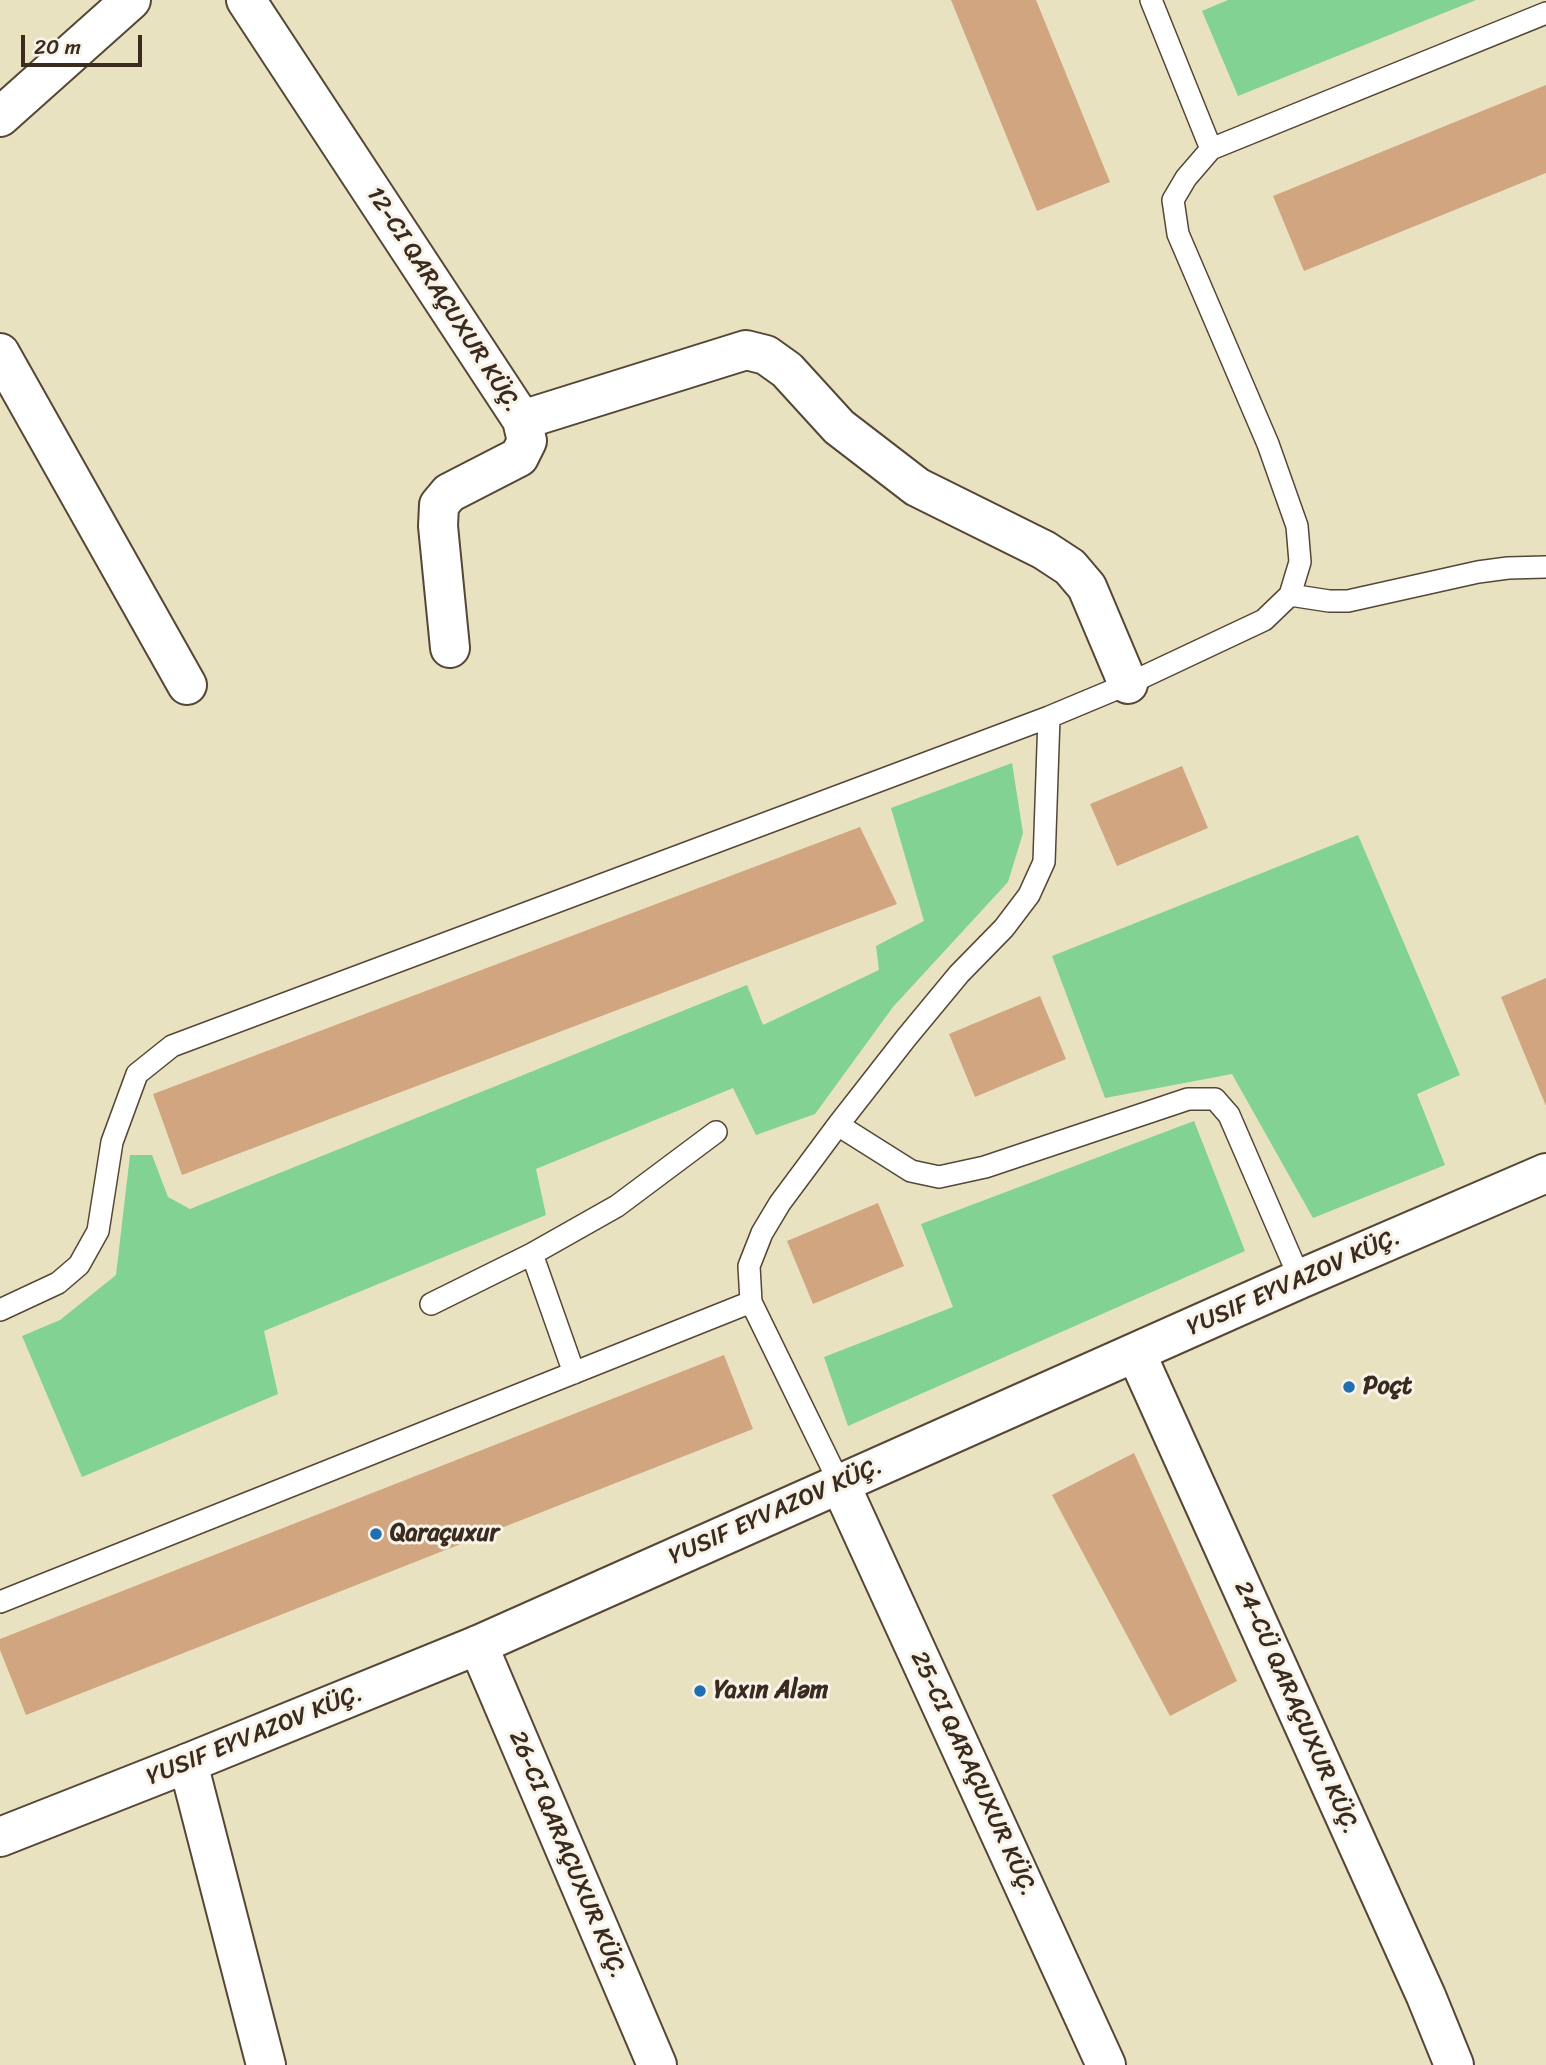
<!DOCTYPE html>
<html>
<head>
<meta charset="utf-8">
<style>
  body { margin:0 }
  #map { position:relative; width:1546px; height:2065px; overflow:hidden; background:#e9e2c0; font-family:Sriracha,sans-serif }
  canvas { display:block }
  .scale { position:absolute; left:21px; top:35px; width:121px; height:32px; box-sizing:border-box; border:4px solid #3b2a1e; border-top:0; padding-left:9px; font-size:21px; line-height:24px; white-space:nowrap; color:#3b2a1e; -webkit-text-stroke:5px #f7f3e8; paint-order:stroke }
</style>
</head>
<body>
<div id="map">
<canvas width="1546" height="2065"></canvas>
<div class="scale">20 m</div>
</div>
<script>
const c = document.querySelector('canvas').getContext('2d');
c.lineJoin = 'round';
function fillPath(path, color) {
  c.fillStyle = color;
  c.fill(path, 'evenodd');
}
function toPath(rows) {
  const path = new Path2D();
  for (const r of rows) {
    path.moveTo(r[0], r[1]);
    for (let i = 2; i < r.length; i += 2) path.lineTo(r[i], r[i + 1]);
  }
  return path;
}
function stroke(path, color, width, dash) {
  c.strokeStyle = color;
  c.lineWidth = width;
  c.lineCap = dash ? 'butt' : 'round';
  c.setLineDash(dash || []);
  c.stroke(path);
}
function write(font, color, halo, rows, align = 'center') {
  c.font = font + ' Sriracha,sans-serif';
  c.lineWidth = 6;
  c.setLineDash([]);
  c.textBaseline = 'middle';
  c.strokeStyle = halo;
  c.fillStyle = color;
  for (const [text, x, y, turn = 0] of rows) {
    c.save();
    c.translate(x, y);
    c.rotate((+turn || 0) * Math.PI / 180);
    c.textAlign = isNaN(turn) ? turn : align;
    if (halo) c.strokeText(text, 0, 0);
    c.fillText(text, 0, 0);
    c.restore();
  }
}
const green = toPath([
  [1228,0,1476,0,1238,96,1202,11],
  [1012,763,1023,833,1008,882,893,1007,815,1114,756,1135,733,1088,536,1169,546,1215,264,1331,278,1394,82,1477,22,1336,60,1320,116,1275,130,1155,152,1155,168,1197,190,1209,747,985,763,1025,879,970,876,946,924,921,891,808],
  [1358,835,1460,1075,1417,1094,1445,1165,1313,1218,1232,1074,1105,1098,1052,956],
  [1194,1121,1245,1251,848,1426,824,1357,953,1307,921,1224]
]);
const building = toPath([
  [951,0,1036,0,1110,182,1037,211],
  [1546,85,1546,173,1304,271,1273,196],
  [1182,766,1208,828,1117,866,1090,804],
  [860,827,897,904,182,1175,153,1094],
  [1546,978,1546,1106,1501,997],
  [1040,996,1066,1059,975,1097,949,1034],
  [878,1203,904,1266,813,1304,787,1241],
  [724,1355,753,1429,26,1715,0,1650,0,1639],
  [1134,1453,1237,1681,1170,1716,1052,1495]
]);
const service = toPath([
  [1211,149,1546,13],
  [1290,595,1329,601,1348,601,1478,572,1508,568,1546,567],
  [838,1125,911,1171,939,1177,985,1167,1188,1099,1215,1099,1229,1115,1300,1279],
  [532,1254,574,1373],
  [431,1304,532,1254,617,1206,716,1132],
  [0,1310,58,1283,79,1265,98,1231,112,1142,137,1074,172,1046,1049,717,1128,684,1264,620,1290,595,1300,562,1297,526,1268,444,1178,234,1173,200,1186,178,1211,149,1151,0],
  [840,1484,751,1302,749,1266,762,1233,780,1203,838,1125,906,1038,959,974,1004,928,1029,895,1044,862,1049,717],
  [0,1602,751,1302]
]);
const minor = toPath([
  [246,0,522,420,746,350,766,355,787,370,839,427,917,487,1044,550,1070,567,1087,587,1128,684],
  [0,117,131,0],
  [0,353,187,685],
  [450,648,438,526,439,505,449,493,519,457,527,441,522,420],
  [1136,1353,1426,1996,1454,2065],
  [840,1484,1106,2065],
  [478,1645,657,2065],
  [188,1763,266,2065]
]);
const tertiary = toPath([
  [0,1837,188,1763,478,1645,1300,1279,1546,1173]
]);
const markers = [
  [1349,1387,7,"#1f6fb2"],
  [376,1534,7,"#1f6fb2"],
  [700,1691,7,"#1f6fb2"]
];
const streetNames = [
  ["12-CI QARAÇUXUR KÜÇ.",443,300,57],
  ["YUSIF EYVAZOV KÜÇ.",1294,1283,-24],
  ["YUSIF EYVAZOV KÜÇ.",776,1512,-24],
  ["24-CÜ QARAÇUXUR KÜÇ.",1296,1708,66],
  ["YUSIF EYVAZOV KÜÇ.",255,1736,-22],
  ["25-CI QARAÇUXUR KÜÇ.",973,1774,65],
  ["26-CI QARAÇUXUR KÜÇ.",567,1855,67]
];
const poiNames = [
  ["Poçt",1363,1387],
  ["Qaraçuxur",390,1534],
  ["Yaxın Aləm",714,1691]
];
fillPath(green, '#81d293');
fillPath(building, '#d1a57f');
stroke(service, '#554636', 24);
stroke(minor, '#554636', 42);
stroke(tertiary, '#554636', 42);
stroke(service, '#fff', 21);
stroke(minor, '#fff', 38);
stroke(tertiary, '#fff', 38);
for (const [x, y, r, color] of markers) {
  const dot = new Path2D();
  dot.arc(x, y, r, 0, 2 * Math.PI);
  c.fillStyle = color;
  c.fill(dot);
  stroke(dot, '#f7f3e8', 2.5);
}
write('24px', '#3b2a1e', '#f7f3e8', streetNames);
write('bold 24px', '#3b2a1e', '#f7f3e8', poiNames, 'left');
</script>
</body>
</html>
